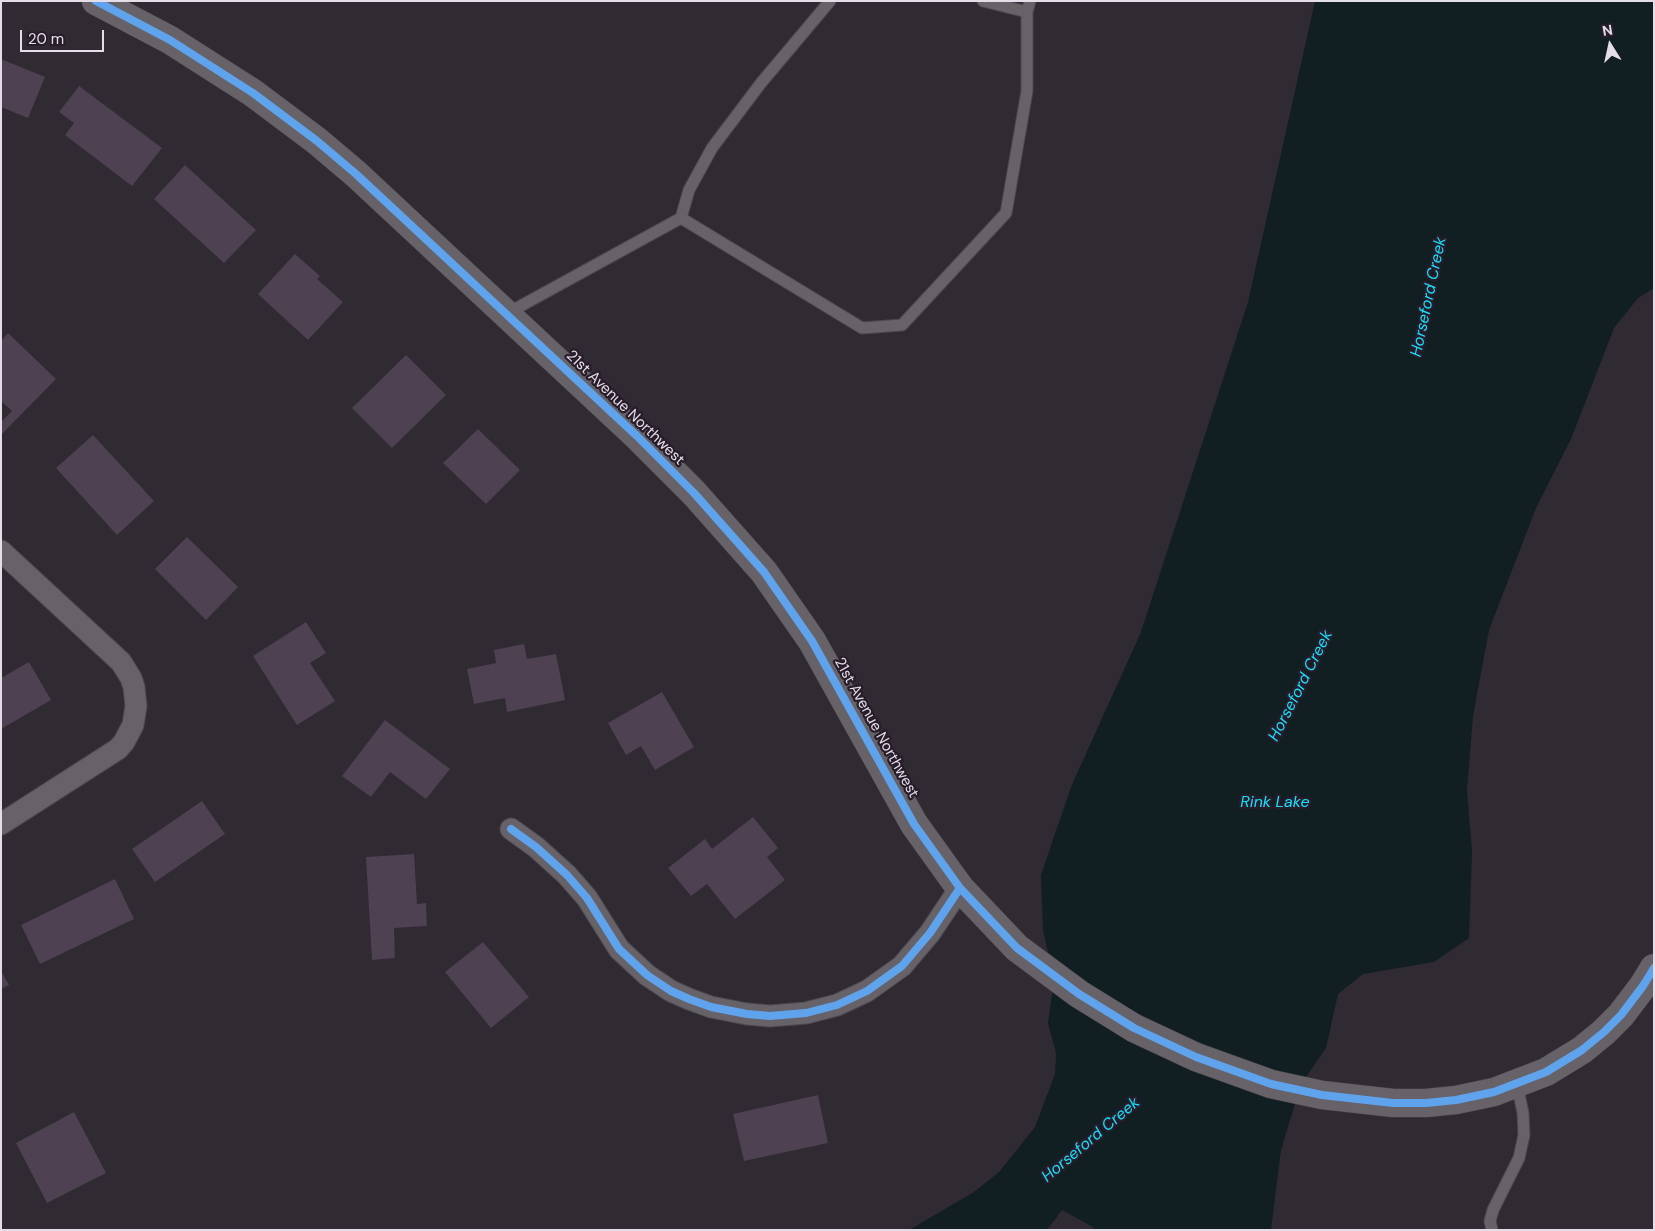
<!DOCTYPE html>
<html>
<head>
<meta charset="utf-8">
<style>
  body { margin:0 }
  #map { position:relative; width:1655px; height:1231px; overflow:hidden; background:#302a32; font-family:"DM Sans",sans-serif }
  canvas { display:block }
  .frame { position:absolute; inset:0; border:2px solid #e5dee8; pointer-events:none }
  .north { position:absolute; left:1585px; top:20px; width:50px; height:50px; -webkit-text-stroke:4px #271d2b; paint-order:stroke; rotate:350deg; font-size:14px; font-weight:700; line-height:20px; text-align:center; color:#e5dee8 }
  .north::after { content:''; display:block; margin:auto; width:18px; height:22px; background:#e5dee8; clip-path:polygon(50% 0,100% 100%,50% 72%,0 100%) }
  .scale { position:absolute; left:20px; top:30px; width:84px; height:22px; box-sizing:border-box; border:2px solid #e5dee8; border-top:0; padding-left:6px; font-size:15px; line-height:18px; white-space:nowrap; color:#e5dee8; -webkit-text-stroke:4px #271d2b; paint-order:stroke }
</style>
</head>
<body>
<div id="map">
<canvas width="1655" height="1231"></canvas>
<div class="frame"></div>
<div class="north">N</div>
<div class="scale">20 m</div>
</div>
<script>
const c = document.querySelector('canvas').getContext('2d');
c.lineJoin = 'round';
function fillPath(path, color) {
  c.fillStyle = color;
  c.fill(path, 'evenodd');
}
function toPath(rows) {
  const path = new Path2D();
  for (const r of rows) {
    path.moveTo(r[0], r[1]);
    for (let i = 2; i < r.length; i += 2) path.lineTo(r[i], r[i + 1]);
  }
  return path;
}
function stroke(path, color, width, dash) {
  c.strokeStyle = color;
  c.lineWidth = width;
  c.lineCap = dash ? 'butt' : 'round';
  c.setLineDash(dash || []);
  c.stroke(path);
}
function write(font, color, halo, rows, align = 'center') {
  c.font = font + ' "DM Sans",sans-serif';
  c.lineWidth = 4.5;
  c.setLineDash([]);
  c.textBaseline = 'middle';
  c.strokeStyle = halo;
  c.fillStyle = color;
  for (const [text, x, y, turn = 0] of rows) {
    c.save();
    c.translate(x, y);
    c.rotate((+turn || 0) * Math.PI / 180);
    c.textAlign = isNaN(turn) ? turn : align;
    if (halo) c.strokeText(text, 0, 0);
    c.fillText(text, 0, 0);
    c.restore();
  }
}
const water = toPath([
  [1315,1,1654,1,1654,288,1638,298,1614,328,1571,439,1536,508,1489,630,1473,716,1467,790,1472,852,1469,938,1434,962,1363,974,1338,994,1326,1048,1301,1084,1281,1150,1271,1230,1094,1230,1093,1227,1062,1210,1047,1230,909,1230,974,1192,999,1172,1035,1127,1055,1074,1056,1053,1048,1023,1054,980,1043,930,1041,875,1071,787,1141,632,1248,302]
]);
const building = toPath([
  [1,59,45,77,28,118,1,107],
  [79,86,162,148,132,186,65,135,74,123,59,112],
  [185,165,256,230,224,263,154,199],
  [295,254,320,276,317,279,343,302,308,340,258,294],
  [8,333,56,379,1,435,1,422,12,411,1,401,1,341],
  [406,355,446,395,392,448,352,408],
  [478,429,520,470,486,504,443,463],
  [93,435,154,501,117,535,56,468],
  [187,537,238,587,206,620,155,569],
  [306,622,326,653,310,663,335,701,297,725,253,656],
  [524,644,527,659,556,654,565,700,507,712,505,698,474,704,467,669,496,663,494,650],
  [29,662,51,700,1,729,1,678],
  [662,692,694,747,655,770,641,746,626,755,608,723],
  [385,720,450,769,426,799,390,772,371,797,342,776],
  [202,801,225,834,155,882,132,849],
  [753,817,778,848,767,857,785,880,735,919,707,884,691,896,668,868,705,839,712,849],
  [414,854,417,904,426,903,427,926,394,928,395,958,372,960,366,857],
  [115,879,134,919,40,964,21,925],
  [483,942,529,997,491,1028,445,972],
  [1,971,9,985,1,989],
  [818,1095,828,1143,744,1161,733,1114],
  [74,1112,106,1173,47,1203,16,1143]
]);
const service = toPath([
  [983,1,1027,12],
  [681,218,862,328,902,325,1006,213,1027,91,1027,12,1030,1],
  [506,314,681,218,689,190,712,148,761,83,830,1],
  [1492,1230,1490,1221,1493,1210,1519,1158,1524,1135,1523,1113,1517,1084]
]);
const minor = toPath([
  [1,551,121,662,131,678,134,687,136,706,133,725,124,742,118,749,1,824],
  [511,829,536,847,567,875,587,898,619,949,647,975,671,991,689,999,711,1007,747,1014,770,1016,806,1013,837,1005,867,991,902,966,930,933,960,888]
]);
const tertiary = toPath([
  [96,1,170,40,253,93,317,141,356,174,637,436,694,493,764,572,812,641,914,824,960,888,1017,948,1079,994,1134,1028,1196,1057,1271,1084,1322,1095,1393,1103,1426,1103,1456,1100,1494,1092,1546,1072,1582,1050,1604,1032,1621,1015,1643,986,1654,968]
]);
const cycleway = toPath([
  [96,1,170,40,253,93,317,141,356,174,637,436,694,493,764,572,812,641,914,824,960,888,1017,948,1079,994,1134,1028,1196,1057,1271,1084,1322,1095,1393,1103,1426,1103,1456,1100,1494,1092,1546,1072,1582,1050,1604,1032,1621,1015,1643,986,1654,968],
  [511,829,536,847,567,875,587,898,619,949,647,975,671,991,689,999,711,1007,747,1014,770,1016,806,1013,837,1005,867,991,902,966,930,933,960,888]
]);
const streetNames = [
  ["21st Avenue Northwest",625,408,44],
  ["21st Avenue Northwest",876,728,61]
];
const waterNames = [
  ["Horseford Creek",1429,297,-78],
  ["Horseford Creek",1301,686,-63],
  ["Rink Lake",1275,803],
  ["Horseford Creek",1091,1140,-40]
];
fillPath(water, '#111f23');
fillPath(building, '#4d4152');
stroke(service, '#4d484f', 13);
stroke(minor, '#4d484f', 23);
stroke(tertiary, '#4d484f', 29);
stroke(service, '#666268', 11);
stroke(minor, '#666268', 21);
stroke(tertiary, '#666268', 28);
stroke(cycleway, '#60a3ed', 8);
write('15px', '#e5dee8', '#271d2b', streetNames);
write('italic 16px', '#16e1fd', '#271d2b', waterNames);
</script>
</body>
</html>
